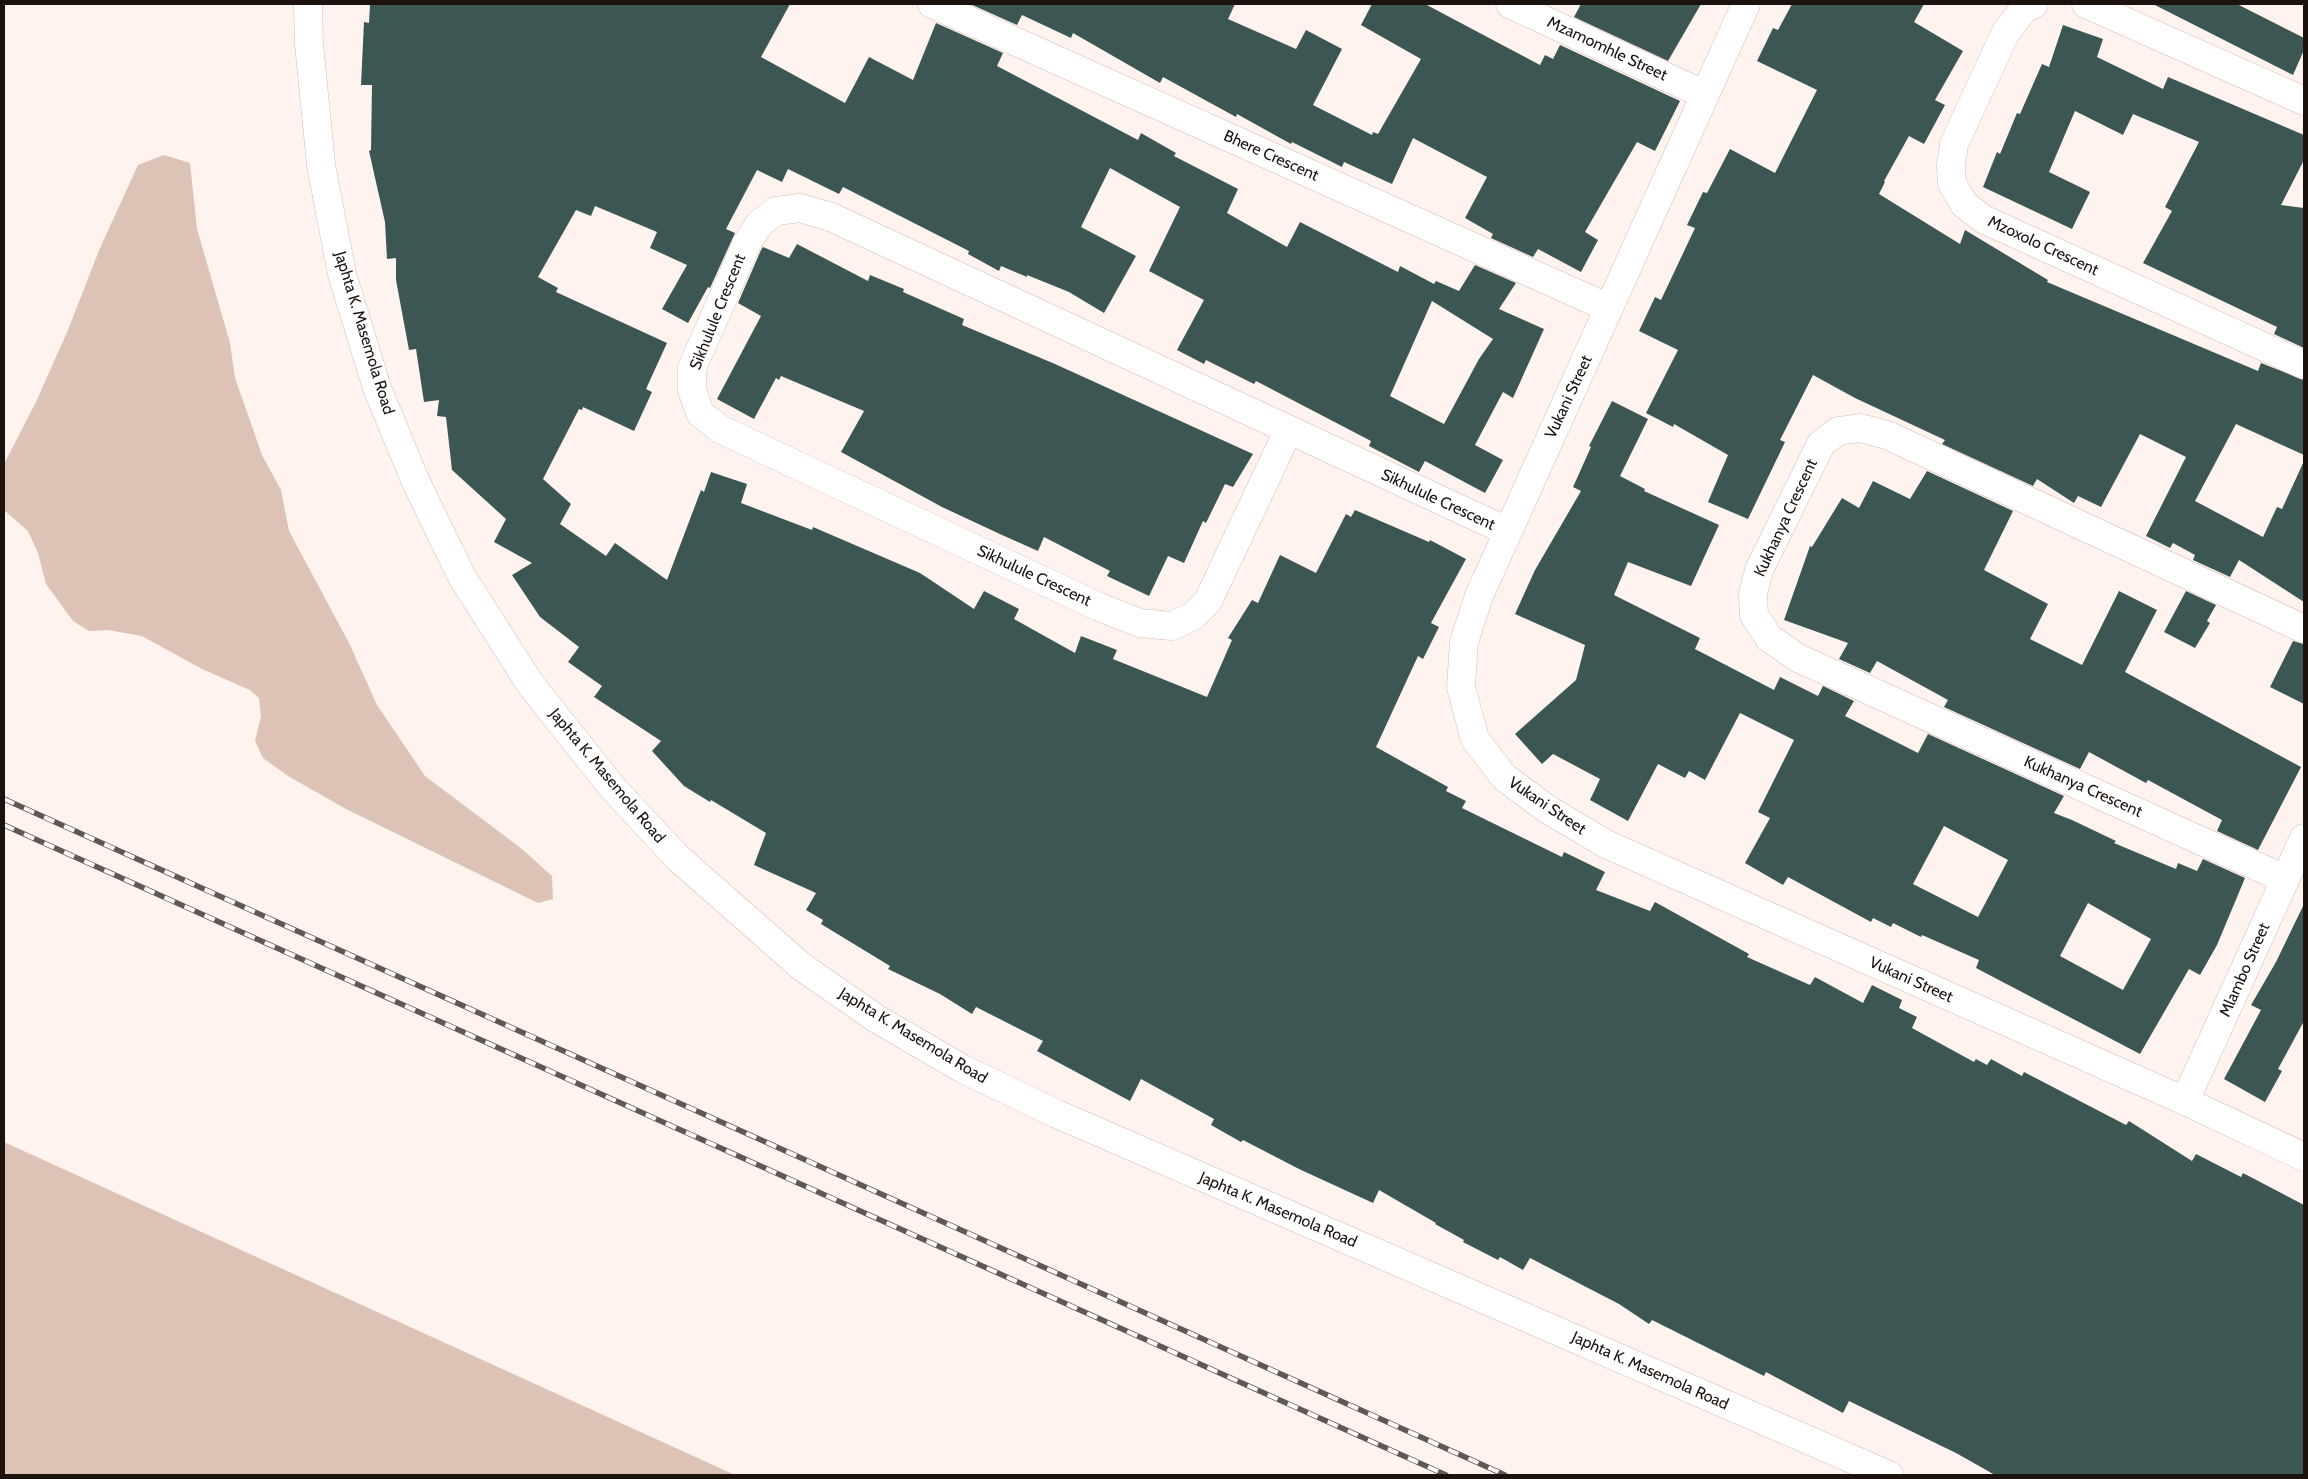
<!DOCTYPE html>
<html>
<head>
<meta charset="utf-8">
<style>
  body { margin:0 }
  #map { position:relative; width:2308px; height:1479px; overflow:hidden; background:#fef3ee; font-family:Cabin,sans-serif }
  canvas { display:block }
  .frame { position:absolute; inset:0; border:5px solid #1c130f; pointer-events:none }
</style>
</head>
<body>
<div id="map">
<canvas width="2308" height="1479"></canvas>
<div class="frame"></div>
</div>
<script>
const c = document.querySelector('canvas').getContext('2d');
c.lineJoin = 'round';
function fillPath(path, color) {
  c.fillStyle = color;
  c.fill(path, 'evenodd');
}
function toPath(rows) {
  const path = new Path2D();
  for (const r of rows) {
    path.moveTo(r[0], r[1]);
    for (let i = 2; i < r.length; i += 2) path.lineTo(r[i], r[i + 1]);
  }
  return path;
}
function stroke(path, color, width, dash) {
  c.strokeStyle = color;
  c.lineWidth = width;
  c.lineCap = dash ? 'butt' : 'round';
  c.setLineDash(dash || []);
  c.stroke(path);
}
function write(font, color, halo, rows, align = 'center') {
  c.font = font + ' Cabin,sans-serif';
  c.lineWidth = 5;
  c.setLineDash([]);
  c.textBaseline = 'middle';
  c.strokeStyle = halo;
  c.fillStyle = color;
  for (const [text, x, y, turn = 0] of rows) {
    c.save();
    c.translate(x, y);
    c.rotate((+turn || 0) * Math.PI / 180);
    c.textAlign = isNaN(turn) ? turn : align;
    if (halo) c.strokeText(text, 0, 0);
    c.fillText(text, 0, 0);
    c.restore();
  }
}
const green = toPath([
  [164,155,190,163,197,229,230,343,235,378,262,455,281,490,289,531,349,643,377,705,425,776,522,849,552,876,553,899,538,903,346,809,288,776,263,758,255,741,261,716,259,698,250,690,202,669,142,636,108,630,89,631,73,621,46,584,38,553,28,531,4,510,4,464,36,402,68,330,100,248,138,165],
  [4,1142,735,1475,4,1475]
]);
const building = toPath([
  [370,4,790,4,761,57,845,103,869,57,913,80,936,23,1003,53,997,66,1138,140,1141,133,1176,153,1174,156,1238,189,1227,213,1287,247,1300,222,1398,272,1400,266,1434,284,1436,281,1459,291,1475,265,1516,283,1499,309,1544,329,1513,398,1503,392,1475,445,1503,460,1485,493,1425,461,1419,472,1369,446,1371,441,1256,381,1254,384,1206,360,1204,364,1177,350,1204,300,1149,271,1180,207,1110,168,1081,227,1136,256,1104,313,1069,292,1027,275,1027,277,1001,266,999,271,968,254,969,251,843,187,839,194,788,169,782,182,757,170,726,229,735,233,710,288,708,287,688,323,662,309,687,265,650,248,657,232,595,206,591,216,576,210,538,277,558,288,556,292,667,343,646,389,652,392,634,431,583,407,582,410,579,409,543,479,571,504,560,524,606,556,615,543,667,580,701,490,704,492,711,472,747,484,741,503,812,530,813,527,920,573,974,609,984,591,1019,609,1014,619,1075,653,1081,636,1117,650,1113,659,1207,697,1232,640,1228,638,1252,600,1258,603,1280,555,1316,573,1346,514,1351,517,1355,510,1429,542,1430,540,1466,559,1431,623,1439,627,1423,659,1418,656,1376,747,1448,787,1446,791,1466,801,1462,808,1562,857,1564,852,1605,872,1596,890,1650,911,1655,902,1749,954,1747,957,1810,985,1815,977,1863,1003,1872,985,1902,1000,1899,1008,1917,1017,1912,1028,1974,1062,1976,1059,1987,1065,1991,1059,2022,1076,2024,1072,2126,1125,2129,1121,2192,1161,2196,1154,2241,1177,2243,1173,2304,1205,2304,1475,1995,1475,1956,1453,1849,1401,1843,1413,1766,1372,1764,1376,1652,1320,1649,1324,1619,1304,1530,1258,1523,1270,1500,1257,1498,1260,1463,1242,1464,1240,1435,1224,1436,1223,1379,1190,1373,1203,1299,1169,1243,1140,1241,1142,1211,1125,1214,1119,1141,1079,1130,1101,1037,1051,1043,1041,976,1007,972,1014,940,994,888,969,890,966,821,924,823,920,806,910,816,893,754,865,766,833,711,800,710,802,684,786,652,751,661,741,594,697,602,686,568,662,579,647,540,617,512,575,532,563,494,542,506,519,452,470,446,417,437,416,439,400,424,402,416,349,409,350,396,280,396,258,387,259,385,222,369,151,371,150,372,85,361,85,364,22,369,23],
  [1432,301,1493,339,1479,359,1444,424,1390,396],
  [970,4,1235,4,1228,19,1296,49,1306,30,1342,49,1313,105,1372,135,1373,132,1378,134,1421,59,1361,25,1372,4,1425,4,1540,65,1545,55,1553,59,1560,45,1680,101,1655,151,1637,142,1585,232,1598,240,1581,272,1538,249,1533,257,1491,238,1493,234,1465,218,1487,177,1413,138,1392,184,1344,162,1342,167,1292,142,1291,144,1237,114,1236,117,1163,77,1160,83,1073,33,1071,38,1022,15,1017,25],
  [1581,4,1701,4,1668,61,1574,17],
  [1792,4,1924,4,1914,22,1963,51,1935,100,1945,105,1924,144,1909,136,1884,181,1885,182,1879,194,1960,244,1965,230,2048,280,2047,282,2258,371,2261,363,2304,380,2304,455,2236,424,2195,501,2263,537,2277,507,2282,509,2304,461,2304,602,2239,560,2230,577,2193,560,2195,555,2173,543,2170,548,2146,536,2186,457,2140,434,2101,507,2078,496,2074,503,2037,479,2033,486,1942,444,1945,440,1855,398,1813,375,1780,440,1785,442,1748,519,1708,502,1728,455,1674,424,1673,427,1646,413,1678,350,1639,331,1655,297,1661,300,1695,228,1687,225,1703,192,1707,193,1730,149,1775,173,1817,90,1757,61,1773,28,1778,30],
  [2153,4,2237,4,2304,38,2304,50,2293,75],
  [2063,25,2103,39,2097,57,2163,89,2168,77,2304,135,2304,160,2281,205,2304,208,2304,348,2274,334,2277,327,2143,263,2172,211,2165,207,2199,142,2133,114,2123,135,2075,111,2049,172,2090,192,2072,229,1983,187,1997,152,2000,154,2017,113,2020,114,2042,64,2049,67],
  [797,244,868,281,870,275,904,289,903,292,964,319,962,325,1055,364,1253,454,1233,487,1225,484,1206,523,1203,521,1184,563,1168,556,1149,596,1107,576,1110,571,1044,537,1038,551,1002,535,942,507,841,452,864,411,781,376,779,380,776,378,754,419,717,399,761,316,738,303,761,250,763,247,789,258],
  [1612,401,1648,419,1620,476,1645,489,1644,491,1719,525,1691,586,1628,562,1614,595,1700,638,1695,649,1774,690,1780,677,1818,696,1823,686,1854,701,1845,716,1918,753,1928,734,2064,796,2054,813,2072,820,2116,841,2114,843,2176,869,2178,863,2197,871,2203,859,2245,878,2217,945,2200,975,2189,969,2140,1054,1976,968,1979,960,1922,935,1921,937,1893,923,1891,927,1873,918,1871,922,1788,877,1783,885,1745,863,1770,818,1758,812,1794,740,1740,713,1705,780,1689,771,1685,778,1658,764,1628,821,1590,800,1600,779,1553,754,1542,764,1515,734,1576,680,1585,645,1515,614,1535,570,1581,491,1573,487,1591,447,1589,446],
  [1944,826,2008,860,1978,917,1913,884],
  [2088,903,2151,939,2123,990,2060,956],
  [1927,471,2013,511,1984,570,2048,604,2030,639,2082,665,2119,591,2157,610,2125,672,2301,767,2258,850,2217,831,2222,820,2148,780,2146,783,2089,752,2080,769,1944,707,1948,700,1877,661,1870,673,1839,659,1848,643,1784,620,1810,546,1812,547,1842,498,1859,508,1873,481,1910,499],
  [2186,591,2216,605,2207,621,2210,623,2195,648,2164,632],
  [2293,641,2304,644,2304,704,2270,687],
  [2304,904,2304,1021,2278,1069,2282,1071,2265,1102,2224,1079,2261,1010,2251,1005,2276,962]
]);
const minor = toPath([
  [932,4,1609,308],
  [1510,4,1705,95],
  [1746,4,1479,596,1464,642,1461,687,1475,739,1504,777,1547,809,1606,844,2185,1101,2304,1157],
  [2034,4,2024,9,2006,32,1954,144,1951,165,1952,184,1964,204,1983,219,2304,365],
  [2086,4,2304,101],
  [1288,431,1208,601,1193,616,1172,626,1140,623,1099,607,720,429,700,413,692,390,692,368,747,243,760,223,776,211,800,208,831,217,1507,531],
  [2285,879,1798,658,1769,638,1754,615,1753,594,1759,570,1821,444,1838,431,1860,428,1887,435,2304,629],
  [2185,1101,2304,838]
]);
const major = toPath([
  [308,4,309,44,321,165,342,274,377,388,415,480,462,577,531,685,612,787,678,858,802,967,877,1019,963,1069,1057,1114,1889,1475]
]);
const rail = toPath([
  [4,799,1505,1475],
  [4,825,1446,1475]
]);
const streetNames = [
  ["Mzamomhle Street",1607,49,25],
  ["Bhere Crescent",1271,156,24],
  ["Mzoxolo Crescent",2043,246,25],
  ["Sikhulule Crescent",718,312,-68],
  ["Japhta K. Masemola Road",364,333,73],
  ["Vukani Street",1569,397,-65],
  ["Sikhulule Crescent",1438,500,25],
  ["Kukhanya Crescent",1786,518,-65],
  ["Sikhulule Crescent",1034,576,25],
  ["Japhta K. Masemola Road",607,776,50],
  ["Kukhanya Crescent",2083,787,24],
  ["Vukani Street",1547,806,34],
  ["Mlambo Street",2245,970,-66],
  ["Vukani Street",1911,980,24],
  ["Japhta K. Masemola Road",913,1036,31],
  ["Japhta K. Masemola Road",1278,1210,23],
  ["Japhta K. Masemola Road",1650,1371,24]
];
fillPath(green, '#ddc2b6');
fillPath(building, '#3c5753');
stroke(minor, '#d6bdb1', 29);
stroke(major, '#d6bdb1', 29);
stroke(minor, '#fff', 28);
stroke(major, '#fff', 28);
stroke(rail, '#615853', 5.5);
stroke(rail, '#fff', 4, [11]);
write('16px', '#1c130f', '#fff', streetNames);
</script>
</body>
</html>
